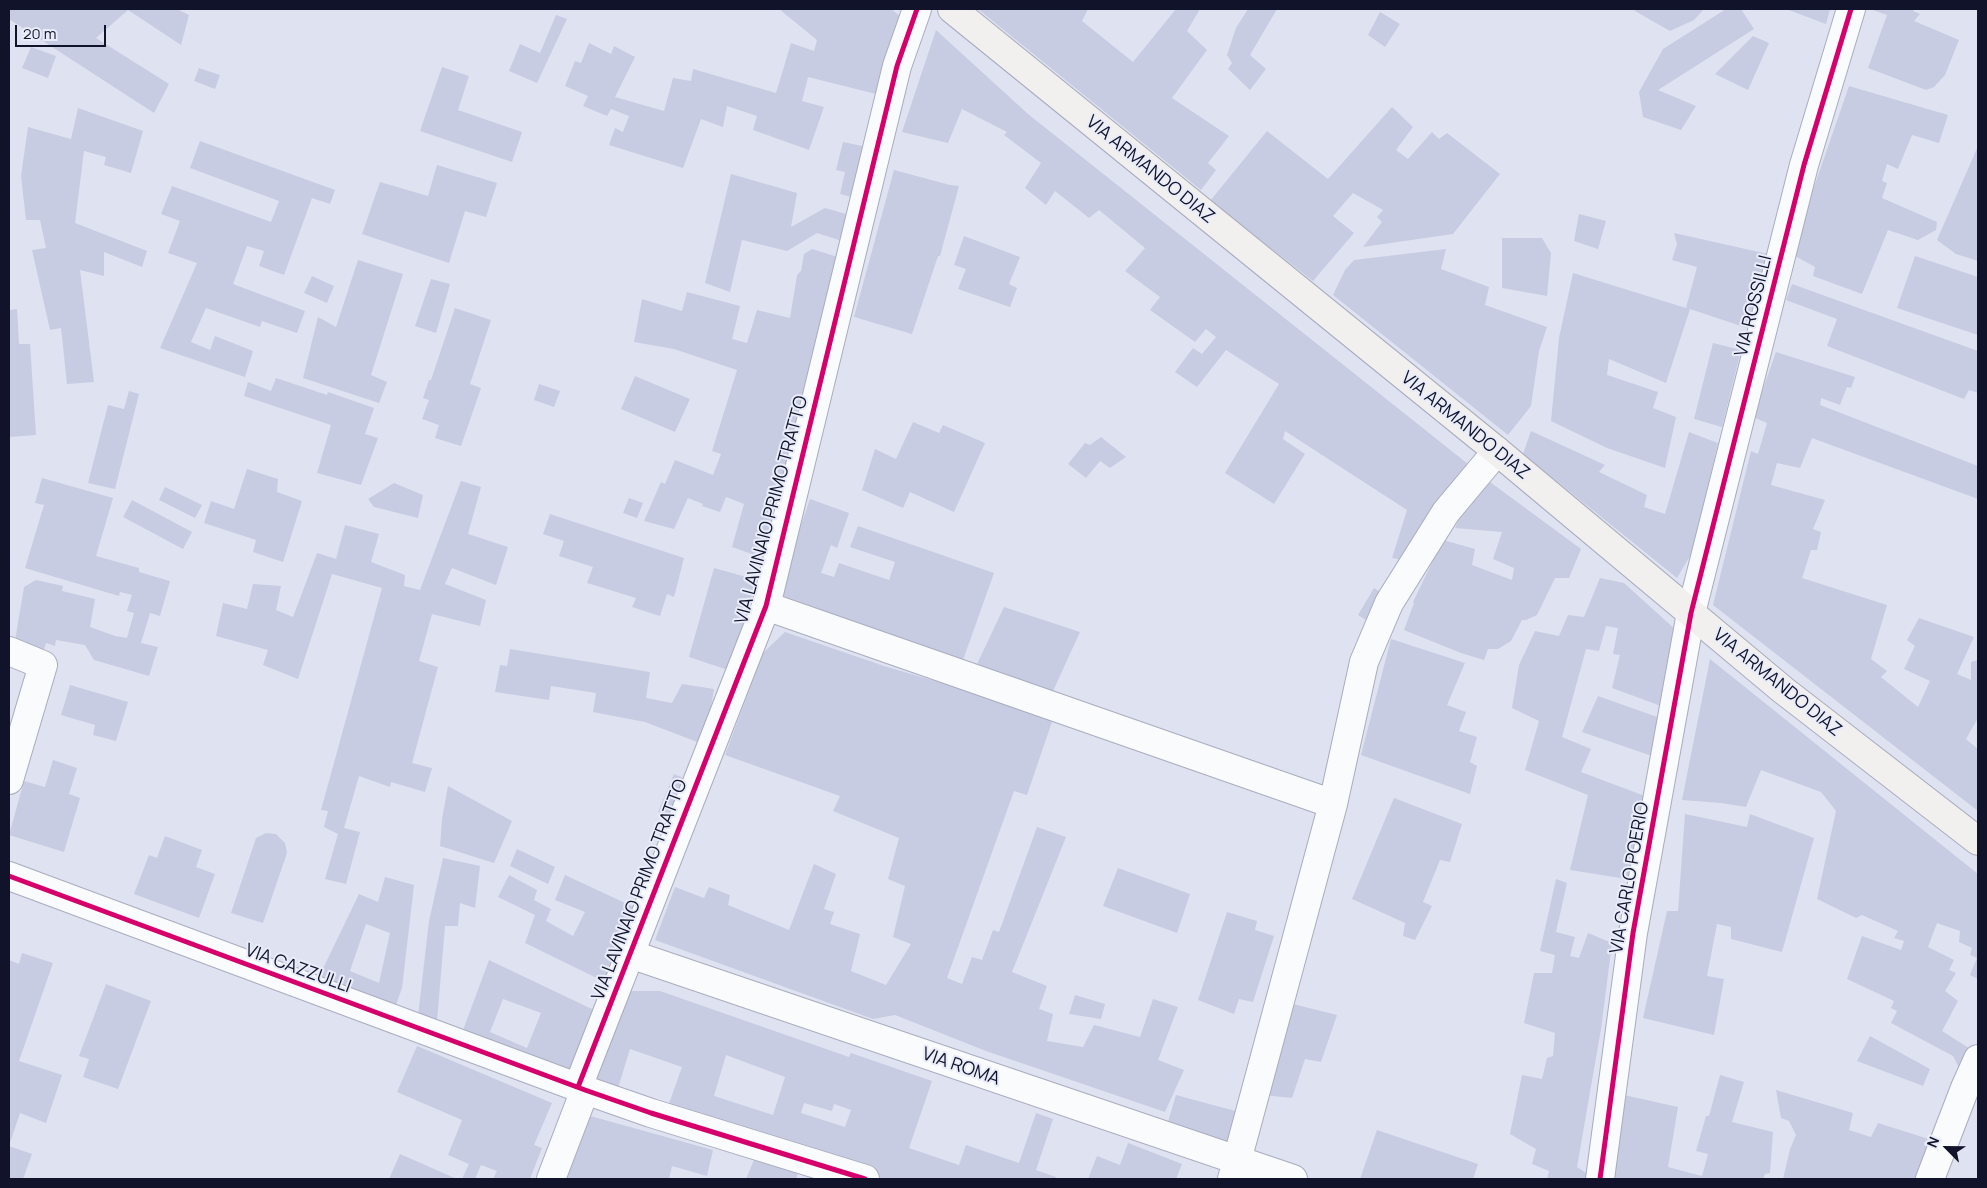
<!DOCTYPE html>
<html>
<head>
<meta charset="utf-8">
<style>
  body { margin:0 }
  #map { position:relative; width:1987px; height:1188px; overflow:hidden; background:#dfe2f1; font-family:Manrope,sans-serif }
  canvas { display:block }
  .frame { position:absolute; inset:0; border:10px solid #10132a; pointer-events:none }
  .north { position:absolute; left:1922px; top:1123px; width:50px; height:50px; -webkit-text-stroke:4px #e9ecf9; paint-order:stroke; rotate:293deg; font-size:14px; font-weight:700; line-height:20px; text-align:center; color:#10132a }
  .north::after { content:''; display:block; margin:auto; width:18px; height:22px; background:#10132a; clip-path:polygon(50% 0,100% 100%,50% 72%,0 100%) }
  .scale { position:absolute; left:15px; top:25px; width:91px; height:22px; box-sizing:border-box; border:2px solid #10132a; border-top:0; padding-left:6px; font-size:15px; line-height:18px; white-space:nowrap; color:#10132a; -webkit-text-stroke:4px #e9ecf9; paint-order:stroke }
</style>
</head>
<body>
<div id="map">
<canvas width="1987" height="1188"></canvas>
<div class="frame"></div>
<div class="north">N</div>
<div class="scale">20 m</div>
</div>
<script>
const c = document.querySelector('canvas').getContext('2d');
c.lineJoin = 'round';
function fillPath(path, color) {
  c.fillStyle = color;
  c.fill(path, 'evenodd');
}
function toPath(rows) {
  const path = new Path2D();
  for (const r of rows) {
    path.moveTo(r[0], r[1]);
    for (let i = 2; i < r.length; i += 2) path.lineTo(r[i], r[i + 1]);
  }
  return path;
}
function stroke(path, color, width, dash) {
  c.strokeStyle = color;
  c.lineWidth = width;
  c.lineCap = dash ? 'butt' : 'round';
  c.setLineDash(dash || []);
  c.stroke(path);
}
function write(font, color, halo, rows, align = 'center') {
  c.font = font + ' Manrope,sans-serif';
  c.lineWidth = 4;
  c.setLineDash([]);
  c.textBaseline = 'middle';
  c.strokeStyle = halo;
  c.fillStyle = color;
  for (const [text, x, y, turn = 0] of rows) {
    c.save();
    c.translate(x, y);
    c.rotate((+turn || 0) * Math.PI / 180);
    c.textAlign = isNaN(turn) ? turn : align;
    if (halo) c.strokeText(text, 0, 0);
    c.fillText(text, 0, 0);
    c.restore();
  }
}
const building = toPath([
  [9,9,177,9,189,15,181,45,128,10,96,38,169,84,154,113,9,19],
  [779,9,891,9,905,20,884,96,808,77,802,101,824,107,809,150,753,130,757,116,727,106,723,127,701,119,683,168,609,145,615,128,623,132,629,116,611,109,607,116,583,106,588,96,565,86,575,61,581,63,589,43,611,54,614,46,635,57,615,97,664,111,673,78,691,81,693,69,776,93,791,43,814,51,817,40],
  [978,9,1088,9,1082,21,1133,62,1176,9,1200,9,1187,31,1207,50,1172,98,1229,136,1208,163,1216,170,1201,190],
  [1248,9,1277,9,1250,55,1266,69,1250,90,1228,69,1232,63,1227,55,1236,28],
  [1636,9,1704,9,1694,20,1670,31,1635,11],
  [1726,9,1741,9,1754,29,1658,90,1696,106,1681,130,1643,117,1639,92,1663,49],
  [1786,9,1830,9,1826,24],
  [1870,9,1914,9,1913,11,1920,14,1914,21,1959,40,1945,75,1934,87,1926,90,1868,68,1887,15],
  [1380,12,1400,24,1385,47,1368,35],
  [556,15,567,19,537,83,509,71,520,44,540,53],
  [936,30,1028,114,1468,464,1452,484,1414,562,1392,558,1407,510,1285,431,1283,439,1305,454,1274,504,1225,473,1279,384,1226,350,1197,387,1175,372,1193,348,1202,354,1216,337,1206,329,1195,342,1150,310,1160,297,1125,271,1145,248,1099,210,1089,218,1055,191,1046,205,1025,188,1041,163,1004,135,1007,132,962,109,948,143,902,132],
  [1753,36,1769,43,1748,90,1715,74],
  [31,47,56,56,48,78,22,68],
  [442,67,469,76,458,110,522,132,512,162,420,131],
  [199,68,220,75,215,89,194,81],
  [1849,86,1948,115,1939,143,1912,135,1898,169,1887,164,1882,181,1887,183,1882,198,1937,222,1936,230,1918,240,1888,230,1862,294,1813,276,1815,267,1795,256,1812,193],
  [1392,107,1413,127,1396,150,1408,159,1432,132,1439,139,1447,133,1500,174,1453,234,1363,247,1382,222,1377,217,1383,210,1353,193,1333,216,1354,233,1313,281,1210,201,1267,131,1328,179],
  [78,108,143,131,131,173,104,165,106,157,84,151,75,223,147,251,142,267,104,252,104,276,80,270,94,382,67,384,61,328,50,330,32,250,46,248,40,220,26,220,21,176,28,127,71,139],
  [200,141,335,190,330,204,312,198,284,275,259,266,264,251,247,246,233,284,305,311,297,333,262,321,260,327,206,308,191,342,210,350,215,336,253,351,245,377,160,348,197,263,168,253,180,221,161,214,172,186,271,222,279,201,190,168],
  [843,142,867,147,855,198,840,194,845,172,836,170],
  [1978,146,1978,261,1956,254,1937,240],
  [437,165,497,183,486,217,465,211,449,263,362,234,380,182,428,196],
  [894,170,950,185,959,186,940,256,938,256,912,334,854,317],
  [731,174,797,193,791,227,825,208,853,216,845,242,817,233,787,251,742,240,730,292,705,283],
  [1579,214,1606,221,1598,249,1574,241],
  [1674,233,1768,254,1747,328,1690,309,1666,383,1609,359,1607,375,1658,392,1653,408,1676,417,1665,468,1607,448,1551,421,1559,338,1573,273,1686,308,1697,267,1672,260,1677,244],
  [964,236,1020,257,1009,284,1017,288,1010,307,958,289,966,269,954,265],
  [1502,238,1542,238,1551,253,1547,296,1502,288],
  [812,249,841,258,766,559,732,547,744,504,726,497,720,512,702,506,703,504,688,498,674,529,644,521,661,482,665,484,675,460,713,475,721,454,712,451,737,370,674,349,634,342,642,299,682,311,687,292,740,306,732,339,747,343,757,310,790,318,797,275,801,271,804,254],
  [1446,249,1441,269,1489,287,1485,305,1547,327,1539,351,1531,406,1508,435,1333,295,1345,270,1354,260],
  [1915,256,1978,277,1978,335,1897,308],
  [358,260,403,274,371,375,387,382,379,403,303,378,318,317,336,327],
  [312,276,334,286,327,303,304,293],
  [431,279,450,284,436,333,415,326],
  [1792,284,1978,351,1978,393,1969,390,1964,399,1827,346,1837,319,1786,300],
  [455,308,491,320,470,384,481,388,461,446,435,438,439,425,422,419,429,400,423,398,429,380,431,380],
  [17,309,19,344,30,344,36,435,9,437,9,310],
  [1713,343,1741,350,1722,427,1694,419],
  [1776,352,1855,377,1851,388,1847,387,1840,405,1821,398,1820,405,1978,466,1978,499,1812,438,1800,468,1777,463,1771,485,1825,500,1813,529,1821,532,1817,550,1811,550,1802,578,1887,605,1871,659,1887,671,1881,677,1918,707,1930,681,1904,669,1915,646,1907,640,1919,618,1974,637,1957,674,1971,680,1971,662,1978,660,1978,718,1966,739,1978,749,1978,811,1713,605,1751,451,1758,454,1767,423,1753,417],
  [635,376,690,399,675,432,621,409],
  [276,378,327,395,328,392,374,408,365,434,378,438,361,485,317,473,331,425,244,396,248,382,271,391],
  [539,384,560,391,554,407,534,400],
  [129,391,139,394,115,489,88,483,108,405,124,409],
  [913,422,939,433,943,425,985,443,954,512,910,492,903,508,862,490,875,449,896,459],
  [1531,431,1605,465,1599,472,1647,495,1644,507,1665,514,1689,432,1718,443,1693,551,1677,578,1523,454],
  [1101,437,1126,457,1110,468,1100,461,1086,478,1068,464,1085,443,1090,445],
  [247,469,278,479,277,492,302,501,283,562,253,552,256,540,204,523,211,501,234,509],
  [42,478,113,498,96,556,139,568,139,572,170,581,160,616,150,613,141,643,158,647,149,676,94,660,85,645,56,640,55,646,46,643,43,653,15,641,24,587,36,580,63,586,62,591,95,599,90,627,115,636,127,638,134,613,127,611,132,595,120,592,119,596,25,568,44,505,35,503],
  [461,481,481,487,468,534,508,547,496,585,452,568,445,584,486,600,480,626,432,614,419,661,438,667,412,763,432,768,425,792,391,782,390,787,359,776,344,828,360,832,346,884,325,879,338,834,324,827,328,811,321,810,382,588,332,574,298,679,263,665,268,650,216,636,223,603,247,609,253,584,281,586,276,610,293,617,317,553,336,559,345,525,379,534,371,562,405,575,404,586,420,590],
  [1490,482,1581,549,1569,578,1555,578,1537,615,1526,620,1522,620,1511,641,1498,649,1488,649,1484,660,1461,653,1404,630,1414,603,1413,602,1443,540,1475,549,1472,565,1512,580,1514,568,1493,559,1502,532,1455,528,1465,506],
  [394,483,423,495,418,518,374,507,368,499],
  [165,487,202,505,195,518,159,500],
  [629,498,643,503,637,518,623,513],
  [810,499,849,513,837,548,831,545,821,573,834,577,839,563,889,580,895,562,850,547,858,526,994,573,963,660,777,594],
  [132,500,192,532,183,549,123,517],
  [550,514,684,558,674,597,667,594,660,616,632,607,636,598,587,583,593,567,559,556,564,541,543,534],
  [714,568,757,580,728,670,689,657],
  [1600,578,1624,583,1677,631,1661,706,1612,688,1620,655,1613,654,1618,628,1606,626,1599,651,1586,649,1562,737,1591,749,1581,772,1645,796,1633,880,1570,870,1588,795,1525,770,1539,721,1512,708,1519,665,1535,631,1559,636,1568,615,1584,617],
  [1374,588,1387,596,1372,624,1358,615],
  [1004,607,1080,632,1053,691,977,664],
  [785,632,884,666,1054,716,1027,795,1014,791,947,978,962,984,972,957,982,960,993,930,999,932,1037,827,1066,837,1012,972,1047,986,1039,1009,1053,1014,1047,1041,1083,1047,1094,1025,1140,1037,1153,999,1178,1007,1158,1060,1184,1070,1165,1112,986,1051,895,1015,873,1019,655,940,675,887,704,898,709,887,730,895,728,905,789,930,814,864,836,874,824,909,834,912,830,924,860,934,851,971,886,985,911,944,893,937,905,886,888,879,899,838,833,811,840,796,725,755,763,653],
  [1391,639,1465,663,1447,705,1466,712,1459,731,1477,737,1470,762,1477,766,1470,794,1361,755],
  [510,649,650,672,646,698,672,703,682,684,714,689,705,745,645,722,593,712,596,693,551,686,549,700,495,692,500,665,507,666],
  [1710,659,1978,874,1978,979,1970,975,1977,958,1970,955,1972,948,1959,942,1960,931,1937,923,1928,947,1954,960,1949,970,1956,973,1945,991,1958,1001,1942,1031,1972,1050,1961,1072,1953,1056,1891,1023,1897,1011,1891,1008,1894,1001,1847,979,1862,936,1901,950,1904,941,1894,938,1898,931,1862,915,1856,918,1817,899,1836,811,1821,792,1761,770,1746,807,1721,803,1682,800],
  [70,685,128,702,116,741,93,735,95,725,61,715],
  [1598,696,1660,718,1652,756,1582,732],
  [53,760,77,768,69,794,80,798,64,852,9,835,24,781,45,787],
  [674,774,693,782,677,820,658,812],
  [448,786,512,821,494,863,440,846,442,819],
  [1394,798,1462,824,1450,862,1440,860,1423,902,1432,906,1415,940,1403,936,1405,923,1352,899],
  [1685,814,1747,827,1750,814,1814,838,1782,952,1731,939,1731,927,1717,924,1707,976,1724,979,1714,1035,1643,1018,1667,911,1678,911],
  [266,833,276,834,285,843,287,853,263,923,231,913,256,838],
  [165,836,202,850,196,867,215,874,199,918,134,894,149,855,157,858],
  [517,849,555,867,548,884,510,866],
  [443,858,480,866,475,908,460,903,458,926,445,926,436,1033,417,1025,429,921],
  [1118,868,1190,894,1177,933,1103,906],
  [509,875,537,890,534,900,551,909,546,921,573,936,585,912,555,900,565,875,638,909,605,982,525,943,535,915,498,897],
  [385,877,414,885,402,988,392,1016,316,983,359,894,378,902],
  [366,924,390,933,379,983,350,971],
  [1556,879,1567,883,1556,932,1575,937,1570,956,1579,958,1588,933,1612,943,1601,1029,1577,1167,1591,1176,1590,1179,1547,1179,1549,1171,1532,1164,1536,1149,1510,1134,1522,1075,1542,1079,1547,1058,1553,1056,1555,1033,1524,1023,1534,973,1552,973,1555,955,1540,951],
  [1227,912,1257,921,1255,930,1274,936,1253,1002,1239,999,1234,1014,1198,1000],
  [22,953,53,963,19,1061,62,1075,46,1123,20,1113,9,1146,32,1154,23,1179,9,1179,9,960,19,964],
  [489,960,594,1010,569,1072,459,1041],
  [503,999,541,1013,527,1048,490,1032],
  [106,984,151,1001,118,1089,83,1077,89,1059,79,1056],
  [629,991,660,991,849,1057,851,1053,932,1081,909,1148,959,1165,966,1145,1019,1163,1036,1113,1053,1119,1036,1170,1056,1177,1055,1179,866,1179,666,1112,682,1067,630,1049,618,1088,595,1080],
  [726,1055,785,1077,773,1115,714,1096],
  [804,1103,832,1111,834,1104,851,1110,845,1127,801,1113],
  [1075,995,1105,1004,1101,1019,1069,1014],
  [1285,1002,1337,1015,1321,1062,1305,1059,1292,1098,1263,1095],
  [1870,1036,1930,1069,1923,1086,1857,1061],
  [417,1046,552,1103,534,1145,542,1148,530,1179,493,1179,497,1171,481,1165,475,1179,462,1179,469,1164,448,1155,462,1120,397,1092],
  [1720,1075,1744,1082,1732,1122,1773,1132,1770,1173,1765,1174,1763,1179,1608,1179,1624,1095,1678,1107,1668,1167,1702,1176,1708,1154,1696,1151,1706,1116,1709,1116],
  [1776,1090,1853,1113,1849,1130,1871,1137,1878,1123,1932,1140,1918,1179,1783,1179,1790,1149,1796,1135,1789,1121,1781,1118],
  [1176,1095,1239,1112,1230,1143,1167,1125],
  [583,1114,713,1150,707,1176,672,1166,669,1179,559,1179],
  [1377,1130,1478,1164,1473,1179,1360,1179],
  [1128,1143,1182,1164,1176,1179,1088,1179,1097,1156,1120,1165],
  [400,1154,457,1179,389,1179],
  [756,1155,798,1173,796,1179,746,1179]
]);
const minor = toPath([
  [766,606,1333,804],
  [9,651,43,665,9,780],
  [9,876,585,1090,651,1113,865,1179],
  [630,954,1293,1179],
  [1232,1179,1333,804,1364,662,1389,603,1446,512,1497,451],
  [1600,1179,1633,933,1691,613],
  [1930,1179,1965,1088,1978,1059]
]);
const tertiary = toPath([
  [1691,613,1804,165,1851,9],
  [578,1087,766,606,897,66,917,9],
  [551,1179,585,1090]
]);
const secondary = toPath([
  [952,9,1497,451,1783,690,1978,841]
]);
const cycleway = toPath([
  [9,876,585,1090,651,1113,865,1179],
  [578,1087,766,606,897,66,917,9],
  [1600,1179,1633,933,1691,613,1804,165,1851,9]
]);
const streetNames = [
  ["VIA ARMANDO DIAZ",1150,170,39],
  ["VIA ROSSILLI",1754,306,-76],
  ["VIA ARMANDO DIAZ",1465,426,39],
  ["VIA LAVINAIO PRIMO TRATTO",772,510,-75],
  ["VIA ARMANDO DIAZ",1777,683,39],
  ["VIA CARLO POERIO",1630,878,-80],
  ["VIA LAVINAIO PRIMO TRATTO",640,890,-69],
  ["VIA CAZZULLI",298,969,20],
  ["VIA ROMA",961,1067,19]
];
fillPath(building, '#c8cce2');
stroke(minor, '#a9acbe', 30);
stroke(tertiary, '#a9acbe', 30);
stroke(secondary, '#a9acbe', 30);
stroke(minor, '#fafbfd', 28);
stroke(tertiary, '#fafbfd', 28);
stroke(secondary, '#f1f0ee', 28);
stroke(cycleway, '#d6006c', 5);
write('18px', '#10132a', '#e9ecf9', streetNames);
</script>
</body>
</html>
